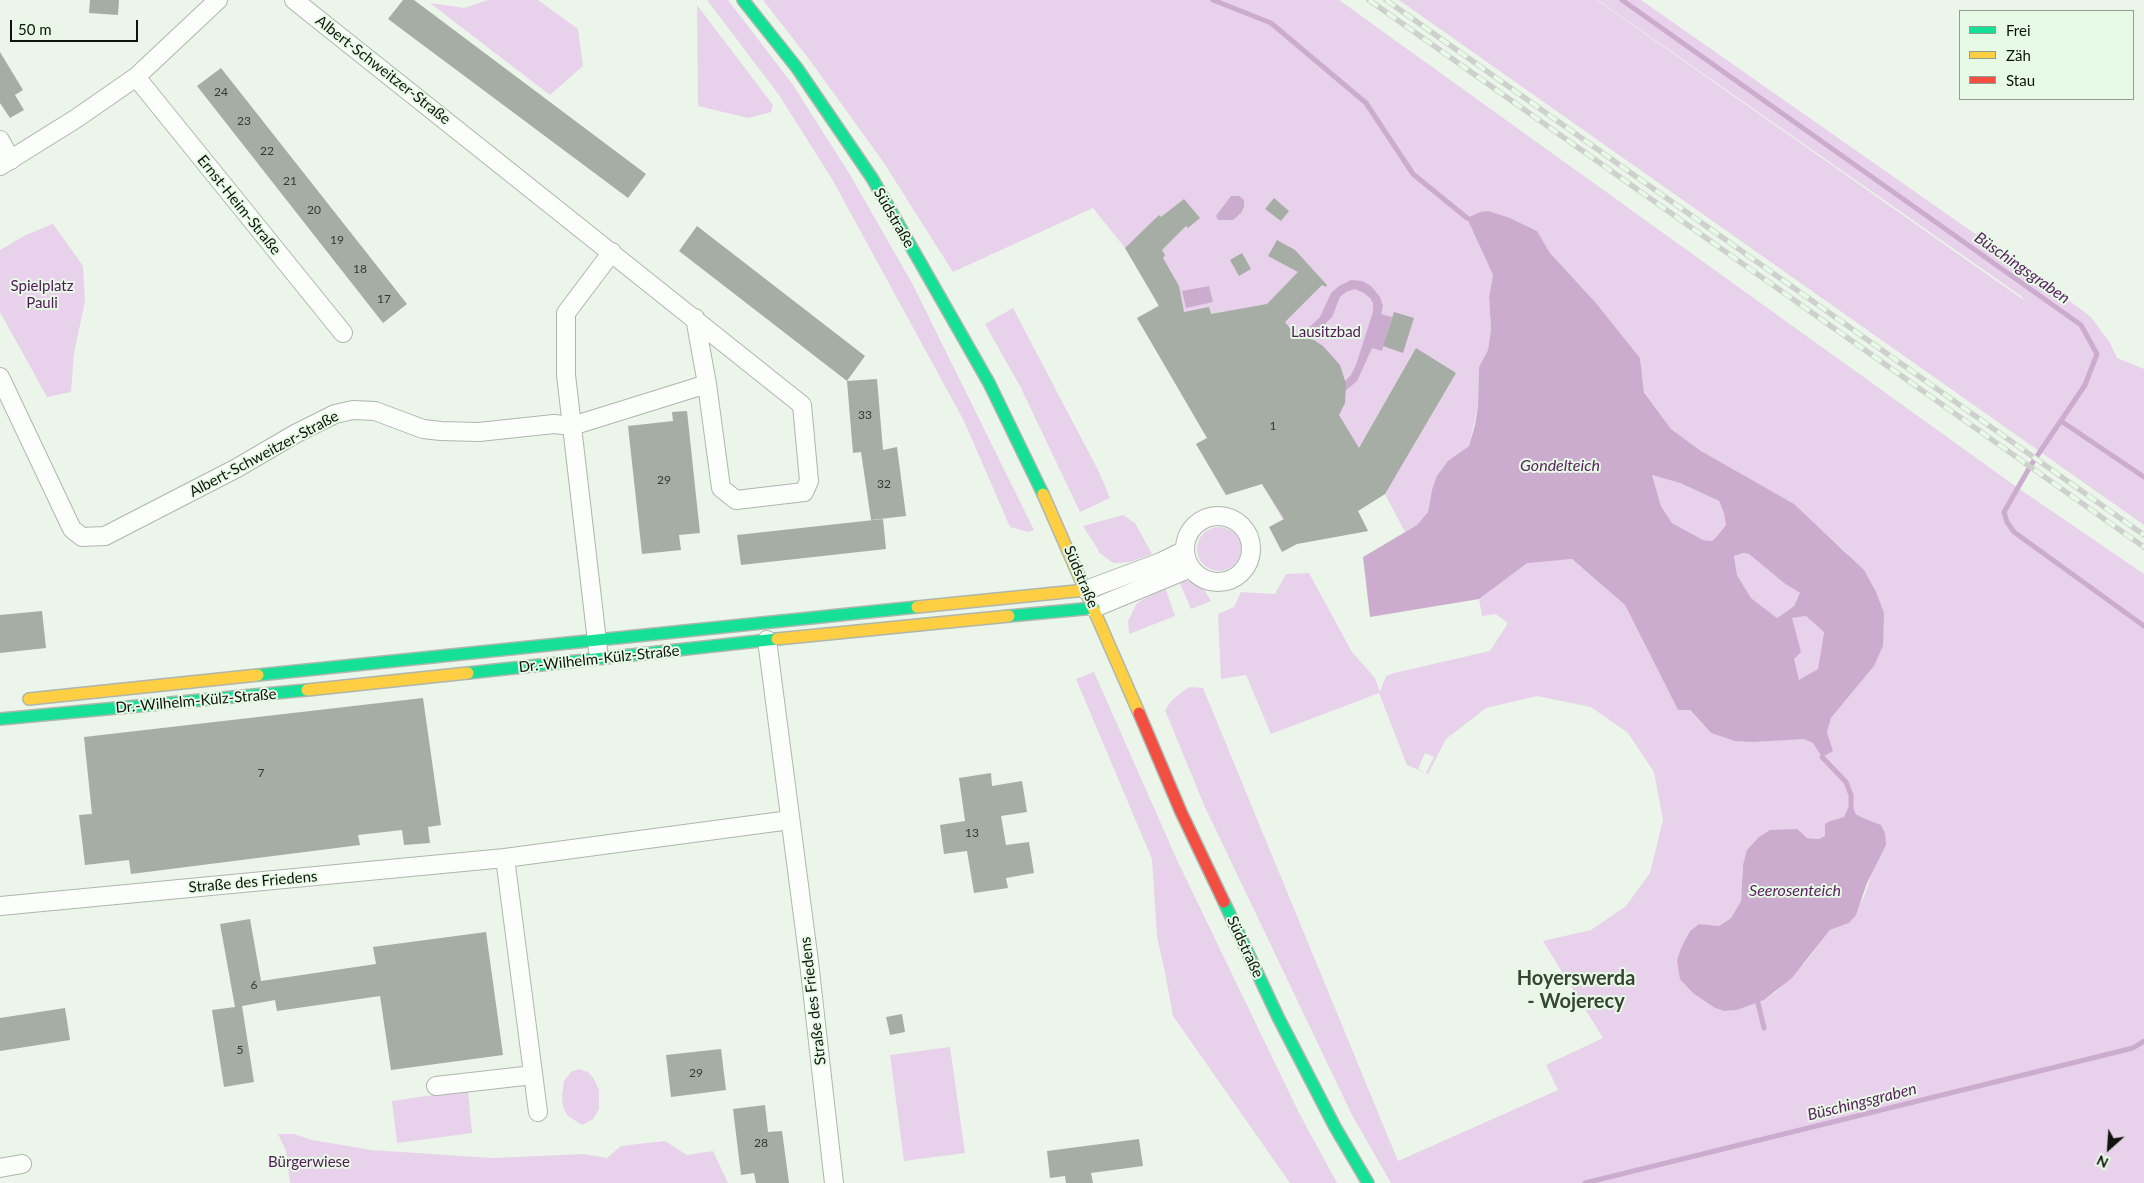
<!DOCTYPE html>
<html>
<head>
<meta charset="utf-8">
<style>
  body { margin:0 }
  #map { position:relative; width:2144px; height:1183px; overflow:hidden; background:#ebf5ea; font-family:Lato,sans-serif }
  canvas { display:block }
  .legend { position:absolute; left:1959px; top:10px; width:175px; height:90px; box-sizing:border-box; background:#e7fae5; border:1px solid #909e8f; margin:0; padding:6px 9px; list-style:none; font-size:15px; color:#0e140d }
  .legend li { display:flex; align-items:center; gap:10px; height:25px }
  .legend b { width:25px; border:1px solid #909e8f }
  .north { position:absolute; left:2084px; top:1123px; width:50px; height:50px; -webkit-text-stroke:4px #e7fae5; paint-order:stroke; rotate:206deg; font-size:14px; font-weight:700; line-height:20px; text-align:center; color:#0e140d }
  .north::after { content:''; display:block; margin:auto; width:18px; height:22px; background:#0e140d; clip-path:polygon(50% 0,100% 100%,50% 72%,0 100%) }
  .scale { position:absolute; left:10px; top:20px; width:128px; height:22px; box-sizing:border-box; border:2px solid #0e140d; border-top:0; padding-left:6px; font-size:15px; line-height:18px; white-space:nowrap; color:#0e140d; -webkit-text-stroke:4px #e7fae5; paint-order:stroke }
</style>
</head>
<body>
<div id="map">
<canvas width="2144" height="1183"></canvas>
<ul class="legend">
<li><b style="height:6px;background:#16e098"></b>Frei</li>
<li><b style="height:6px;background:#ffcf43"></b>Zäh</li>
<li><b style="height:6px;background:#f24e42"></b>Stau</li>
</ul>
<div class="north">N</div>
<div class="scale">50 m</div>
</div>
<script>
const c = document.querySelector('canvas').getContext('2d');
c.lineJoin = 'round';
function fillPath(path, color) {
  c.fillStyle = color;
  c.fill(path, 'evenodd');
}
function toPath(rows) {
  const path = new Path2D();
  for (const r of rows) {
    if (r.length === 3) {
      path.moveTo(r[0] + r[2], r[1]);
      path.arc(r[0], r[1], r[2], 0, 2 * Math.PI);
      continue;
    }
    path.moveTo(r[0], r[1]);
    for (let i = 2; i < r.length; i += 2) path.lineTo(r[i], r[i + 1]);
  }
  return path;
}
function stroke(path, color, width, dash) {
  c.strokeStyle = color;
  c.lineWidth = width;
  c.lineCap = dash ? 'butt' : 'round';
  c.setLineDash(dash || []);
  c.stroke(path);
}
function write(font, color, halo, rows, align = 'center') {
  c.font = font + ' Lato,sans-serif';
  c.lineWidth = 4;
  c.setLineDash([]);
  c.textBaseline = 'middle';
  c.strokeStyle = halo;
  c.fillStyle = color;
  for (const [text, x, y, turn = 0] of rows) {
    c.save();
    c.translate(x, y);
    c.rotate((+turn || 0) * Math.PI / 180);
    c.textAlign = isNaN(turn) ? turn : align;
    if (halo) c.strokeText(text, 0, 0);
    c.fillText(text, 0, 0);
    c.restore();
  }
}
const green = toPath([
  [488,0,538,0,578,29,583,66,550,95,430,3,464,8],
  [707,0,728,0,793,85,849,173,913,285,1034,530,1029,532,1010,527,964,421,832,179,779,95],
  [763,0,1339,0,2018,488,2144,574,2144,1183,1391,1183,1352,1115,1204,805,1165,710,1172,700,1189,687,1203,688,1398,1161,1558,1090,1546,1065,1603,1038,1543,941,1591,930,1626,906,1650,873,1663,820,1654,772,1628,733,1591,707,1537,696,1486,708,1446,739,1428,774,1407,765,1379,693,1271,734,1246,675,1221,679,1218,614,1234,607,1241,592,1275,594,1286,574,1309,573,1352,652,1375,678,1380,692,1386,676,1394,673,1490,651,1508,623,1496,614,1482,616,1479,599,1527,562,1572,559,1625,605,1678,710,1689,710,1711,733,1753,742,1803,738,1833,751,1827,732,1831,718,1874,666,1848,554,1794,505,1701,451,1671,429,1644,391,1640,358,1596,303,1550,253,1537,231,1510,218,1468,218,1493,275,1489,297,1491,329,1488,350,1479,367,1478,406,1469,446,1463,450,1432,490,1428,512,1417,525,1405,532,1385,494,1358,511,1368,531,1297,544,1262,484,1226,495,1196,444,1207,438,1137,318,1159,305,1125,248,1093,208,953,272,882,160,809,59],
  [1425,753,1434,757,1426,773,1418,769],
  [1848,808,1861,817,1881,825,1885,833,1864,897,1849,923,1830,930,1805,963,1776,992,1764,1000,1737,1010,1724,1011,1715,1008,1681,948,1690,931,1699,924,1719,926,1731,918,1741,901,1743,865,1807,838,1819,839,1825,837,1830,821,1844,817],
  [1399,0,1597,0,2025,301,2021,296,1598,0,1641,0,2051,287,2091,317,2110,343,2117,358,2144,369,2144,525],
  [697,5,773,105,771,112,748,118,698,106],
  [53,224,83,266,85,301,74,353,71,392,47,397,0,312,0,250,26,235],
  [1013,308,1099,472,1110,498,1080,512,1020,386,985,324],
  [1652,475,1680,483,1719,501,1724,513,1726,525,1718,535,1712,541,1703,540,1672,523,1661,506],
  [1123,515,1135,523,1152,554,1130,562,1113,563,1100,553,1083,526],
  [1219,549,22],
  [1743,553,1749,554,1784,583,1800,593,1794,606,1777,618,1751,598,1737,575,1734,556],
  [1179,581,1190,581,1202,586,1211,601,1191,609],
  [1165,587,1175,616,1129,634,1128,621,1137,603],
  [1806,616,1824,631,1818,669,1799,681,1793,659,1792,618],
  [1094,672,1177,860,1299,1113,1337,1183,1290,1183,1173,1016,1165,972,1157,937,1152,859,1076,679],
  [950,1047,965,1153,904,1161,890,1055],
  [579,1069,588,1072,594,1079,599,1090,599,1109,593,1119,582,1125,568,1116,563,1107,562,1096,564,1081,571,1072],
  [468,1090,472,1133,397,1143,392,1101],
  [278,1134,294,1134,312,1140,371,1150,493,1158,583,1154,607,1158,621,1146,665,1141,687,1155,713,1151,728,1183,290,1183,286,1151]
]);
const water = toPath([
  [1231,196,1239,196,1244,200,1244,207,1241,213,1233,220,1218,220,1216,216],
  [1488,211,1510,218,1537,231,1550,253,1596,303,1640,358,1644,392,1671,429,1701,451,1794,504,1864,570,1876,592,1884,613,1883,646,1874,666,1831,718,1827,732,1833,751,1822,757,1813,743,1804,739,1753,742,1735,741,1711,733,1690,710,1678,710,1625,605,1572,559,1527,563,1479,599,1370,617,1363,557,1417,525,1428,512,1432,490,1437,476,1448,461,1469,446,1475,425,1478,406,1479,367,1488,350,1491,329,1489,297,1493,275,1467,218,1480,212],
  [1652,475,1680,483,1719,501,1724,513,1726,525,1718,535,1712,541,1703,540,1672,523,1661,506],
  [1743,553,1749,554,1784,583,1800,593,1794,606,1777,618,1751,598,1737,575,1734,556],
  [1806,616,1824,632,1818,669,1799,680,1794,659,1801,652,1792,618],
  [1351,280,1362,281,1371,286,1380,297,1383,306,1381,314,1392,317,1382,351,1372,348,1357,381,1345,391,1345,381,1351,375,1356,365,1373,312,1373,303,1370,298,1364,293,1355,289,1346,292,1340,297,1332,317,1310,339,1299,337,1320,317,1331,293,1339,286],
  [1209,286,1213,302,1186,308,1182,291],
  [1848,808,1853,808,1856,814,1861,817,1881,825,1885,833,1886,845,1867,883,1856,915,1849,923,1830,930,1792,978,1764,1000,1737,1010,1724,1011,1715,1008,1693,993,1680,979,1677,961,1681,948,1690,931,1699,924,1719,926,1731,918,1741,901,1743,865,1747,850,1759,837,1770,830,1797,829,1807,838,1819,839,1825,836,1825,824,1830,821,1844,817]
]);
const stream = toPath([
  [1213,0,1271,23,1366,103,1413,174,1467,218],
  [1622,0,2081,325,2097,354,2085,385,2031,465,2004,512,2007,522,2014,532,2144,626],
  [2061,421,2144,477],
  [1822,757,1846,782,1851,795,1851,808],
  [1758,1003,1764,1028],
  [1585,1183,2133,1048,2144,1041]
]);
const building = toPath([
  [90,0,119,0,118,15,89,13],
  [403,0,414,0,646,174,628,198,388,19],
  [0,52,23,90,15,95,24,110,10,118,0,103],
  [221,68,407,304,383,323,197,86],
  [1274,198,1289,211,1281,221,1265,209],
  [1184,199,1200,218,1188,228,1186,226,1162,250,1165,255,1163,258,1179,286,1184,312,1209,307,1211,314,1267,304,1298,272,1268,256,1277,240,1295,250,1327,285,1326,287,1322,285,1285,322,1296,336,1314,340,1323,346,1340,365,1346,384,1345,403,1339,415,1359,448,1416,348,1456,373,1385,494,1358,511,1368,531,1297,544,1282,552,1269,527,1284,519,1262,484,1226,495,1196,444,1207,438,1137,318,1159,306,1125,248,1159,215,1161,217],
  [697,226,865,356,847,381,679,251],
  [1242,253,1251,269,1239,276,1230,260],
  [1394,312,1414,318,1403,353,1383,346],
  [877,379,883,450,897,447,906,516,871,520,861,452,853,453,847,381],
  [687,411,700,533,679,535,681,550,642,554,628,426,673,421,672,412],
  [883,519,886,549,741,565,737,535],
  [42,611,46,648,0,653,0,615],
  [423,698,441,825,428,827,430,843,404,845,402,830,358,835,360,845,131,874,129,860,85,865,79,815,92,814,84,737],
  [991,773,992,786,1022,781,1027,812,1001,816,1006,845,1029,842,1034,873,1006,878,1008,888,974,893,967,851,944,854,940,825,965,821,959,778],
  [250,919,261,981,376,964,373,947,486,932,503,1055,391,1070,380,996,277,1011,275,1000,242,1006,254,1082,224,1087,212,1010,235,1007,220,924],
  [65,1008,70,1040,0,1051,0,1018],
  [902,1014,905,1032,890,1035,886,1017],
  [721,1049,726,1090,671,1097,666,1055],
  [765,1105,768,1132,782,1131,789,1183,756,1183,754,1173,741,1175,733,1109],
  [1139,1139,1143,1166,1091,1173,1093,1183,1066,1183,1065,1176,1050,1178,1047,1151]
]);
const street = toPath([
  [294,0,802,405,809,481,804,492,736,500,721,488,707,384],
  [136,77,343,333],
  [0,140,11,160],
  [0,166,77,118,136,77,218,0],
  [0,377,72,529,82,537,105,536,237,468,295,434,335,414,353,410,375,411,423,429,441,431,479,432,554,424,572,426,707,384,695,318],
  [1218,549,33],
  [1086,590,1161,562,1185,550],
  [1094,608,1191,568],
  [767,640,809,962,834,1183],
  [598,650,566,375,566,313,612,252],
  [505,858,538,1112],
  [0,906,505,858,790,820],
  [436,1086,533,1075],
  [0,1168,22,1164]
]);
const fast = toPath([
  [743,0,797,68,872,178,989,383,1043,494],
  [1009,616,1094,608],
  [468,673,777,639],
  [258,675,917,607],
  [0,719,307,690],
  [1224,902,1278,1017,1335,1127,1368,1183]
]);
const slow = toPath([
  [1043,494,1139,713],
  [917,607,1086,590],
  [777,639,1009,616],
  [307,690,468,673],
  [29,699,258,675]
]);
const jam = toPath([
  [1139,713,1181,812,1224,902]
]);
const rail = toPath([
  [1369,0,2144,547],
  [1386,0,2144,535]
]);
const numberNames = [
  ["24",221,92],
  ["23",244,121],
  ["22",267,151],
  ["21",290,181],
  ["20",314,210],
  ["19",337,240],
  ["18",360,269],
  ["17",384,299],
  ["33",865,415],
  ["1",1273,426],
  ["29",664,480],
  ["32",884,484],
  ["7",261,773],
  ["13",972,833],
  ["6",254,985],
  ["5",240,1050],
  ["29",696,1073],
  ["28",761,1143]
];
const streetNames = [
  ["Albert-Schweitzer-Straße",383,70,38],
  ["Ernst-Heim-Straße",239,205,51],
  ["Südstraße",894,218,60],
  ["Albert-Schweitzer-Straße",264,454,-28],
  ["Südstraße",1081,577,67],
  ["Dr.-Wilhelm-Külz-Straße",599,659,-6],
  ["Dr.-Wilhelm-Külz-Straße",196,701,-5],
  ["Straße des Friedens",253,882,-5],
  ["Südstraße",1245,947,65],
  ["Straße des Friedens",813,1001,-97]
];
const parkNames = [
  ["Spielplatz",42,286],
  ["Pauli",42,303],
  ["Lausitzbad",1326,332],
  ["Bürgerwiese",309,1162]
];
const waterNames = [
  ["Büschingsgraben",2022,268,35],
  ["Gondelteich",1560,466],
  ["Seerosenteich",1795,891],
  ["Büschingsgraben",1862,1102,-14]
];
const districtNames = [
  ["Hoyerswerda",1576,979],
  ["- Wojerecy",1576,1002]
];
fillPath(green, '#e8d1ea');
fillPath(water, '#ccacce');
stroke(stream, '#ccacce', 5);
fillPath(building, '#a5ada4');
stroke(street, '#aeb6ae', 20);
stroke(fast, '#aeb6ae', 14);
stroke(slow, '#aeb6ae', 14);
stroke(jam, '#aeb6ae', 14);
stroke(street, '#fcfefc', 18);
stroke(fast, '#16e098', 11);
stroke(slow, '#ffcf43', 11);
stroke(jam, '#f24e42', 11);
stroke(rail, '#ced0ce', 5.5);
stroke(rail, '#e7fae5', 4, [11]);
write('12px', '#343a33', null, numberNames);
write('15px', '#0e140d', '#e7fae5', streetNames);
write('15px', '#531659', '#e7fae5', parkNames);
write('italic 16px', '#5c2062', '#e7fae5', waterNames);
write('bold 20px', '#364534', '#e7fae5', districtNames);
</script>
</body>
</html>
